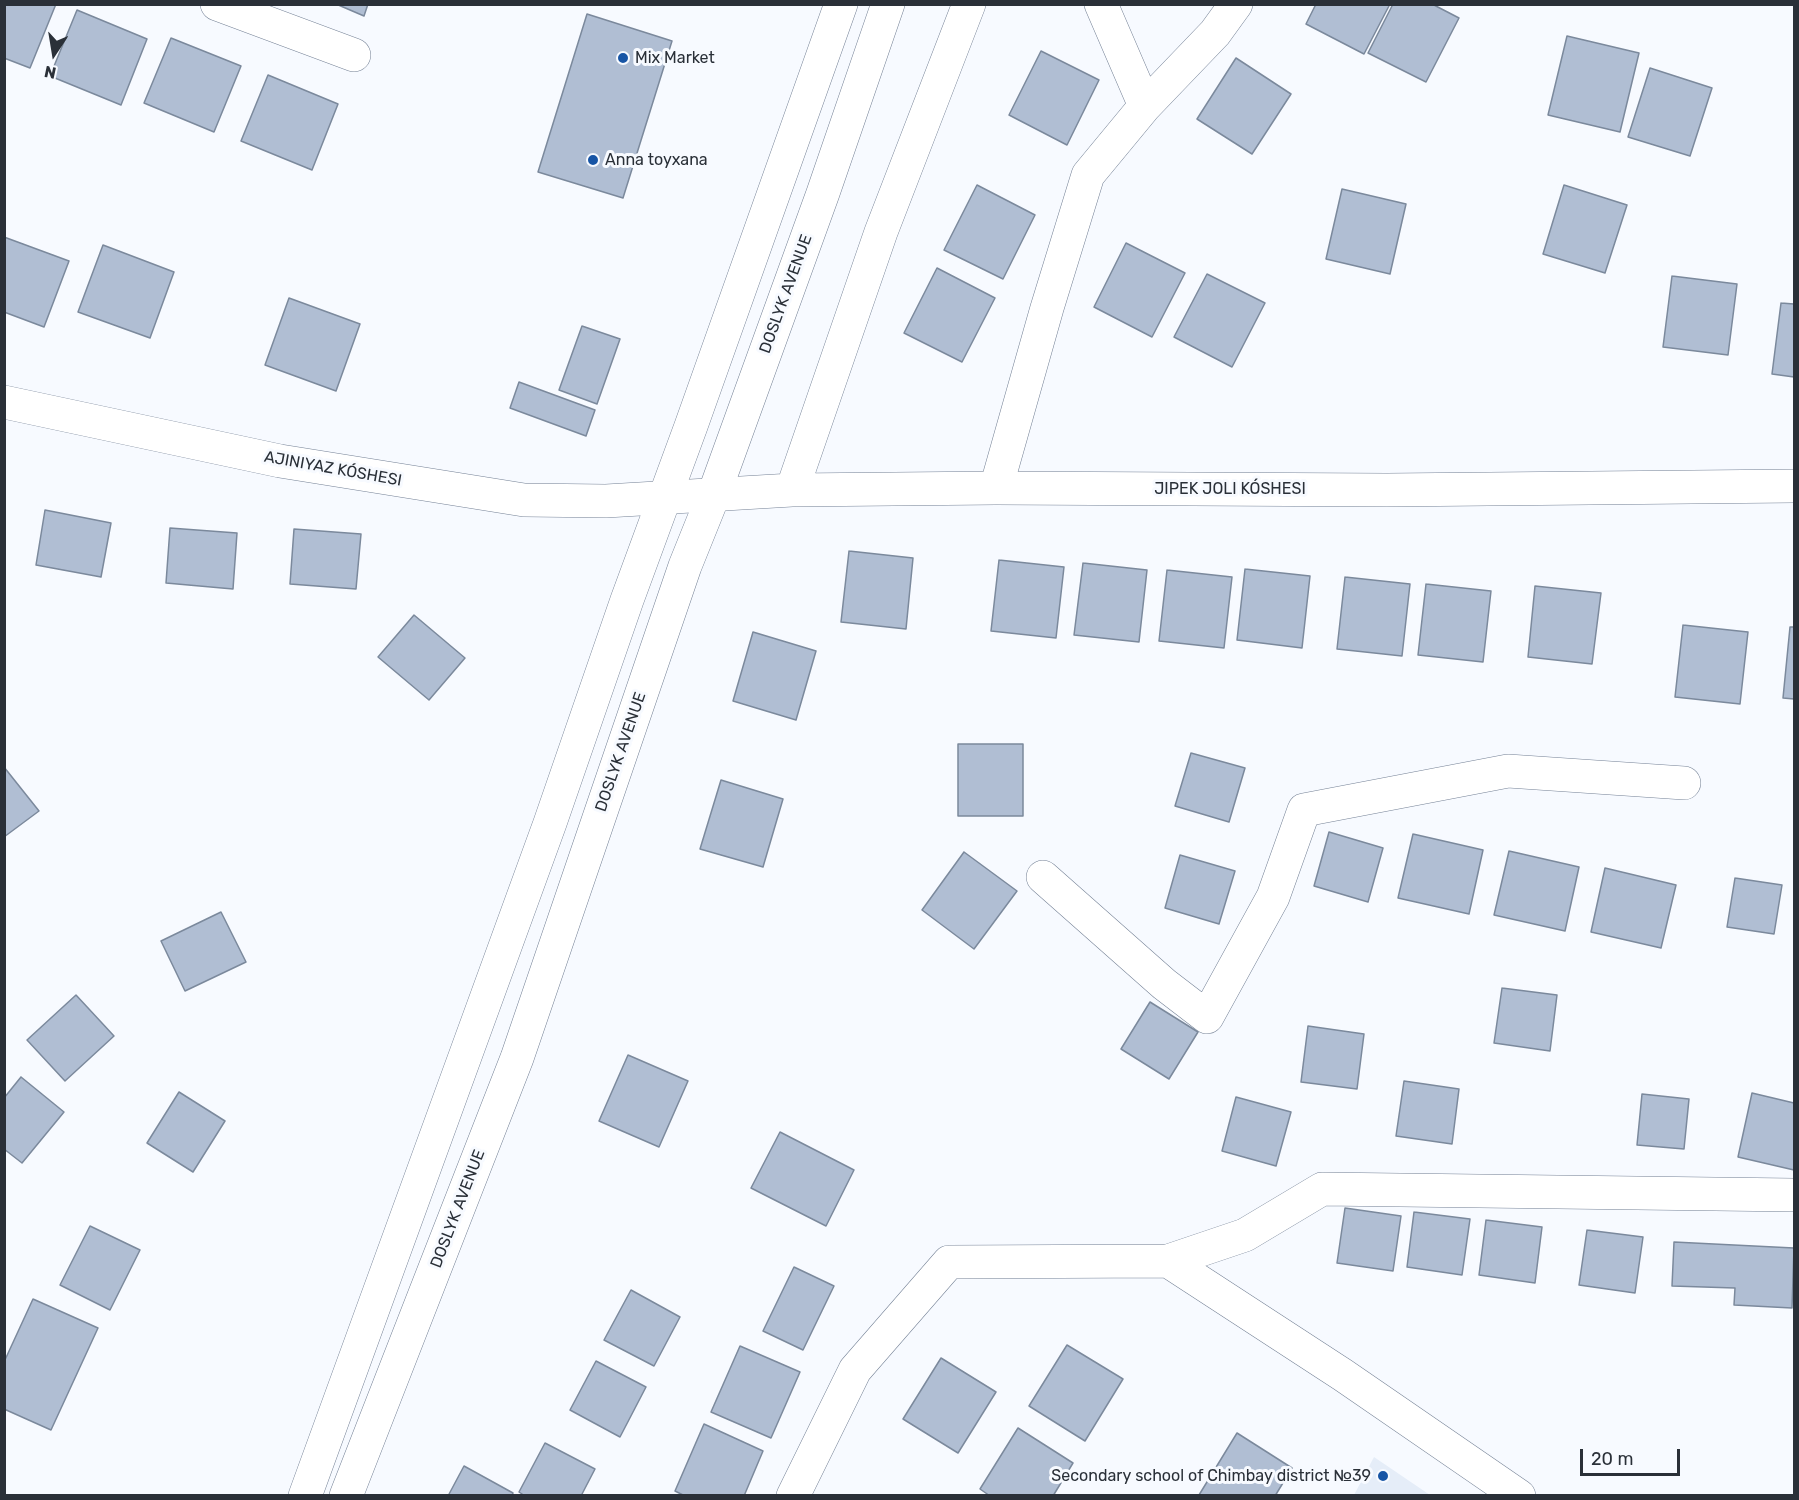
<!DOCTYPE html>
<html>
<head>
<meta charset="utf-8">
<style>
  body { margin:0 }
  #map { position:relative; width:1799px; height:1500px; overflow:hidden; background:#f7faff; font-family:Rubik,sans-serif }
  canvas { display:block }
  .frame { position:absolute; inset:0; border:6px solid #2a3038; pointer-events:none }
  .north { position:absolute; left:24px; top:24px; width:60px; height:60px; -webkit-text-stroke:4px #f7faff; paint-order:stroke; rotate:192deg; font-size:16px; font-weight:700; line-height:24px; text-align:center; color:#2a3038 }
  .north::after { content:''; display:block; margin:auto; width:21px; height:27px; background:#2a3038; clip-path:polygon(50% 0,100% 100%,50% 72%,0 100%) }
  .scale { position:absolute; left:1580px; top:1449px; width:100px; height:27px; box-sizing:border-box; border:3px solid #2a3038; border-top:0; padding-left:8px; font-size:18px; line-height:21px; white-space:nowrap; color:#2a3038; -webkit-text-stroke:4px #f7faff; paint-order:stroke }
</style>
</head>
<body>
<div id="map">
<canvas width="1799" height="1500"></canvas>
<div class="frame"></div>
<div class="north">N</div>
<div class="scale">20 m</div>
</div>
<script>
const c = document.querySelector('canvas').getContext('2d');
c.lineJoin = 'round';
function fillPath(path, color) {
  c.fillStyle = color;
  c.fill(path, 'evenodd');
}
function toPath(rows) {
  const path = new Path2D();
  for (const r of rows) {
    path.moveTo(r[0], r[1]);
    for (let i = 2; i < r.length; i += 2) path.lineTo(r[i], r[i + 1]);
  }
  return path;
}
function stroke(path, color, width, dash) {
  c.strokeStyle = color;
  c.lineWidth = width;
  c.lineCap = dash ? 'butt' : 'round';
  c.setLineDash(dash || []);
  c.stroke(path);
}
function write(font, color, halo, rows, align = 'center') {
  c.font = font + ' Rubik,sans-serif';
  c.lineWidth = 6;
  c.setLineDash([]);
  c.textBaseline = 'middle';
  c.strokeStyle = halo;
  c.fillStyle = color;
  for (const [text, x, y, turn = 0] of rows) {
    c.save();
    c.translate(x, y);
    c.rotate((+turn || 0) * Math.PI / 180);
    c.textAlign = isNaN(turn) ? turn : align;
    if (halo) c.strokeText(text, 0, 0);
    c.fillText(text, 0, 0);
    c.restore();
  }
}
const built = toPath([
  [1374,1457,1430,1495,1354,1495]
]);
const building = toPath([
  [4,4,56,4,30,68,4,58,4,4],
  [336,4,368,4,364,16,336,4],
  [1316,4,1390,4,1364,54,1306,24,1316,4],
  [1393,4,1432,4,1459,18,1426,82,1368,53,1393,4],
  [77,10,147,39,121,105,50,76,77,10],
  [587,14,672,41,623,198,538,172,587,14],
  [1567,36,1639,53,1620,132,1548,115,1567,36],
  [171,38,241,66,214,132,144,103,171,38],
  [1041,51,1099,80,1067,145,1009,115,1041,51],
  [1236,58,1291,94,1252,154,1197,119,1236,58],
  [1650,68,1712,88,1690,156,1628,137,1650,68],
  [268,75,338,104,312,170,241,141,268,75],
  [977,185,1035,215,1003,279,944,250,977,185],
  [1564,185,1627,205,1605,273,1543,254,1564,185],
  [1342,189,1406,204,1390,274,1326,259,1342,189],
  [4,237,69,261,44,327,4,312,4,237],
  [1126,243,1185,273,1152,337,1094,307,1126,243],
  [103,245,174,272,150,338,78,312,103,245],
  [937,268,995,298,962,362,904,333,937,268],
  [1207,274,1265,303,1232,367,1174,337,1207,274],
  [1672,276,1737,284,1728,355,1663,347,1672,276],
  [289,298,360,324,336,391,265,365,289,298],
  [1781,303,1794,304,1794,377,1772,374,1781,303],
  [582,326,620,339,597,404,559,390,582,326],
  [519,382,595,410,586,436,510,408,519,382],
  [45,510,111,523,101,577,36,565,45,510],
  [170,528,237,533,233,589,166,583,170,528],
  [294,529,361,534,356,589,290,584,294,529],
  [849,551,913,558,906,629,841,622,849,551],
  [999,560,1064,567,1056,638,991,631,999,560],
  [1083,563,1147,570,1139,642,1074,635,1083,563],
  [1245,569,1310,576,1302,648,1237,640,1245,569],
  [1167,570,1232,577,1224,648,1159,641,1167,570],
  [1345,577,1410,584,1402,656,1337,649,1345,577],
  [1426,584,1491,591,1483,662,1418,655,1426,584],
  [1535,586,1601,593,1592,664,1528,657,1535,586],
  [414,615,465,658,429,700,378,657,414,615],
  [1683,625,1748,632,1740,704,1675,697,1683,625],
  [1790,627,1794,627,1794,699,1783,698,1790,627],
  [753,632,816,651,796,720,733,701,753,632],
  [958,744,1023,744,1023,816,958,816,958,744],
  [1191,753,1245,768,1229,822,1175,806,1191,753],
  [4,767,39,811,4,837,4,767],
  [721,780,783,799,763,867,700,849,721,780],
  [1329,832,1383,848,1368,902,1314,886,1329,832],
  [1413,834,1483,850,1469,914,1398,898,1413,834],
  [1509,851,1579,867,1565,931,1494,915,1509,851],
  [964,852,1017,891,974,949,922,910,964,852],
  [1180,855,1235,871,1219,924,1165,908,1180,855],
  [1605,868,1676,885,1661,948,1591,932,1605,868],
  [1735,878,1782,885,1774,934,1727,927,1735,878],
  [221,912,246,962,185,991,161,941,221,912],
  [1502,988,1557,995,1550,1051,1494,1043,1502,988],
  [76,995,114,1036,65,1081,27,1040,76,995],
  [1150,1002,1198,1032,1169,1079,1121,1049,1150,1002],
  [1308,1026,1364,1034,1357,1089,1301,1082,1308,1026],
  [628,1055,688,1081,659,1147,599,1121,628,1055],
  [21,1077,64,1112,22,1163,4,1149,4,1098,21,1077],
  [1404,1081,1459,1089,1452,1144,1396,1136,1404,1081],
  [179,1092,225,1121,193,1172,147,1143,179,1092],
  [1752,1093,1794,1103,1794,1170,1738,1157,1752,1093],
  [1642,1094,1689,1099,1684,1149,1637,1145,1642,1094],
  [1236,1097,1291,1112,1276,1166,1222,1151,1236,1097],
  [780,1132,854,1170,826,1226,751,1188,780,1132],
  [1345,1208,1401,1216,1393,1271,1337,1263,1345,1208],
  [1414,1212,1470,1219,1462,1275,1407,1267,1414,1212],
  [1486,1220,1542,1227,1535,1283,1479,1275,1486,1220],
  [90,1226,140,1250,110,1310,60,1285,90,1226],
  [1587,1230,1643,1237,1635,1293,1579,1285,1587,1230],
  [1674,1242,1794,1248,1792,1308,1734,1305,1735,1288,1672,1286,1674,1242],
  [794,1267,834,1286,803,1350,763,1331,794,1267],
  [631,1290,680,1317,654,1366,604,1340,631,1290],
  [33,1299,98,1328,51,1430,4,1409,4,1362,33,1299],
  [1067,1345,1123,1379,1085,1441,1029,1406,1067,1345],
  [740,1346,800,1372,771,1438,711,1412,740,1346],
  [941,1358,996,1392,958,1453,903,1419,941,1358],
  [596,1361,646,1387,620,1437,570,1410,596,1361],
  [704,1424,763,1451,744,1496,685,1496,675,1491,704,1424],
  [1018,1428,1073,1463,1053,1496,990,1496,980,1489,1018,1428],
  [1237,1433,1292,1468,1275,1496,1199,1495,1237,1433],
  [545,1443,595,1469,581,1496,525,1496,519,1492,545,1443],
  [464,1466,513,1493,512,1496,448,1496,464,1466]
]);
const minor = toPath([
  [217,4,354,55],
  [1101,4,1145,106],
  [4,402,280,461,524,500,606,501,792,490,996,488,1387,490,1794,486],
  [996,488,1047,308,1088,175,1145,106,1215,33,1236,4],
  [792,490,881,232,969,4],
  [1043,877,1164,984,1207,1017,1273,897,1304,810,1508,771,1684,783],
  [1168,1261,1343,1375,1519,1496],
  [793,1496,855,1370,949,1262,1168,1261,1245,1235,1322,1189,1794,1195]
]);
const major = toPath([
  [305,1496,550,823,627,600,691,426,841,4],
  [346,1496,517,1058,685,566,714,494,823,193,888,4]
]);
const markers = [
  [623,58,6,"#1755a5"],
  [593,160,6,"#1755a5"],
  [1383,1476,6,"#1755a5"]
];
const poiNames = [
  ["Mix Market",635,58],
  ["Anna toyxana",605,160],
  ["Secondary school of Chimbay district №39",1371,1476,"right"]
];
const streetNames = [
  ["DOSLYK AVENUE",786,294,-70],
  ["AJINIYAZ KÓSHESI",333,469,10],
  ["JIPEK JOLI KÓSHESI",1230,489],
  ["DOSLYK AVENUE",621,752,-71],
  ["DOSLYK AVENUE",458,1209,-69]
];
fillPath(built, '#e5edf8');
fillPath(building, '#b0bed3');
stroke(building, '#7b899c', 1.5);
stroke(minor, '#758296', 34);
stroke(major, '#758296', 34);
stroke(minor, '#fff', 33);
stroke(major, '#fff', 33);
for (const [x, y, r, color] of markers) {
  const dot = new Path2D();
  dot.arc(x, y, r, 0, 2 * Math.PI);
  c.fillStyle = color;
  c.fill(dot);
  stroke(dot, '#f7faff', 2);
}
write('16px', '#2a3038', '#f7faff', poiNames, 'left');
write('16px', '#2a3038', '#f7faff', streetNames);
</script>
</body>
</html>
